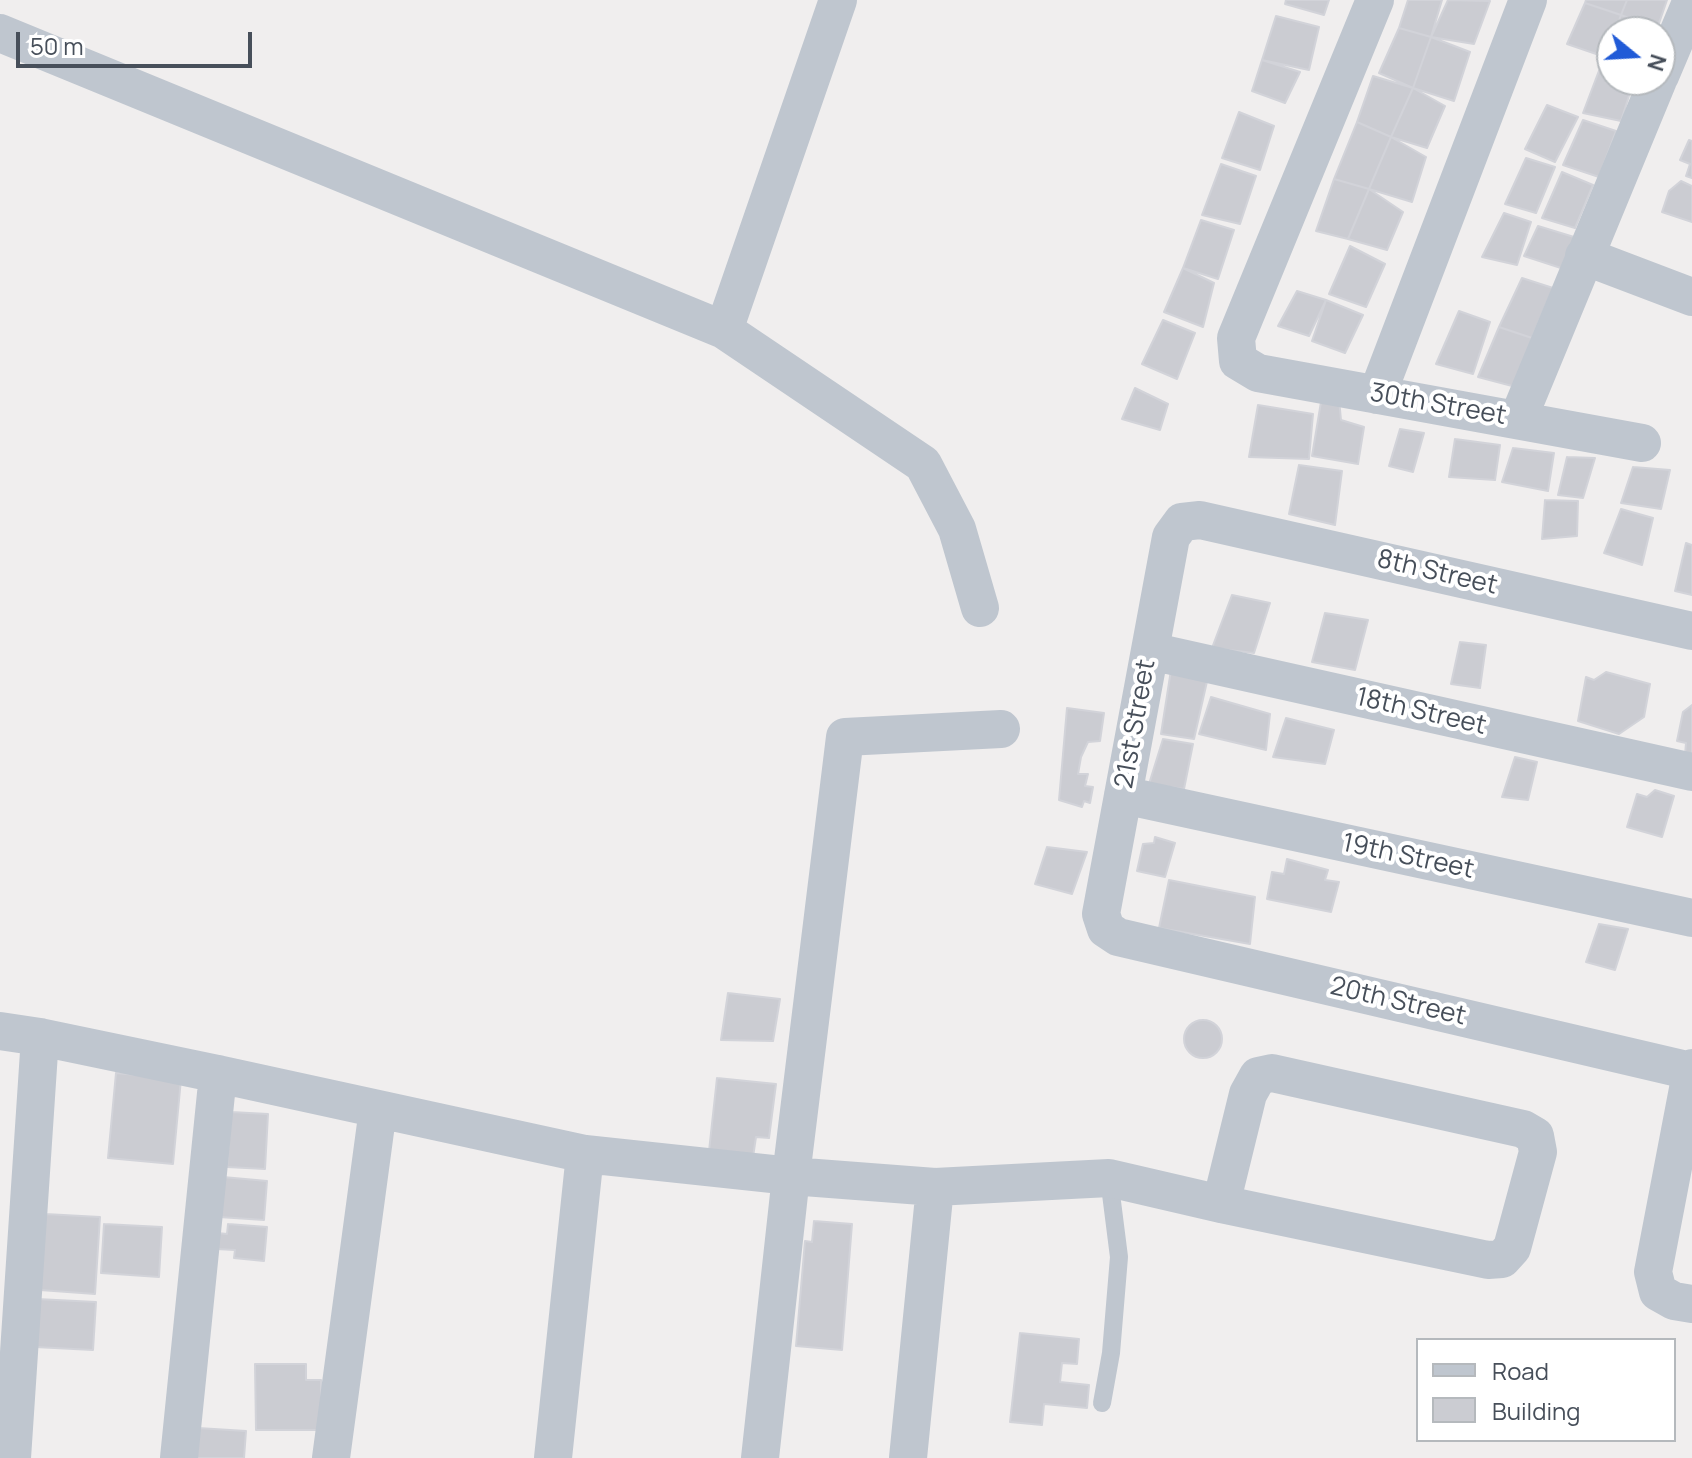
<!DOCTYPE html>
<html>
<head>
<meta charset="utf-8">
<style>
  body { margin:0 }
  #map { position:relative; width:1692px; height:1458px; overflow:hidden; background:#f0eeee; font-family:Manrope,sans-serif }
  canvas { display:block }
  .legend { position:absolute; left:1416px; top:1338px; width:260px; height:104px; box-sizing:border-box; background:#fff; border:2px solid #b5b9bd; margin:0; padding:10px 14px; list-style:none; font-size:24px; color:#474f5a }
  .legend li { display:flex; align-items:center; gap:16px; height:40px }
  .legend b { width:40px; border:2px solid #b5b9bd }
  .north { position:absolute; left:1596px; top:16px; width:80px; height:80px; box-sizing:border-box; background:#fff; border:2px solid #b5b9bd; border-radius:50%; rotate:108deg; font-size:22px; font-weight:700; line-height:32px; text-align:center; color:#474f5a }
  .north::after { content:''; display:block; margin:auto; width:28px; height:36px; background:#215bd7; clip-path:polygon(50% 0,100% 100%,50% 72%,0 100%) }
  .scale { position:absolute; left:16px; top:32px; width:236px; height:36px; box-sizing:border-box; border:4px solid #474f5a; border-top:0; padding-left:10px; font-size:24px; line-height:28px; white-space:nowrap; color:#474f5a; -webkit-text-stroke:6px #fff; paint-order:stroke }
</style>
</head>
<body>
<div id="map">
<canvas width="1692" height="1458"></canvas>
<ul class="legend">
<li><b style="height:10px;background:#bfc6cf"></b>Road</li>
<li><b style="height:22px;background:#cbccd2"></b>Building</li>
</ul>
<div class="north">N</div>
<div class="scale">50 m</div>
</div>
<script>
const c = document.querySelector('canvas').getContext('2d');
c.lineJoin = 'round';
function fillPath(path, color) {
  c.fillStyle = color;
  c.fill(path, 'evenodd');
}
function toPath(rows) {
  const path = new Path2D();
  for (const r of rows) {
    if (r.length === 3) {
      path.moveTo(r[0] + r[2], r[1]);
      path.arc(r[0], r[1], r[2], 0, 2 * Math.PI);
      continue;
    }
    path.moveTo(r[0], r[1]);
    for (let i = 2; i < r.length; i += 2) path.lineTo(r[i], r[i + 1]);
  }
  return path;
}
function stroke(path, color, width, dash) {
  c.strokeStyle = color;
  c.lineWidth = width;
  c.lineCap = dash ? 'butt' : 'round';
  c.setLineDash(dash || []);
  c.stroke(path);
}
function write(font, color, halo, rows, align = 'center') {
  c.font = font + ' Manrope,sans-serif';
  c.lineWidth = 8;
  c.setLineDash([]);
  c.textBaseline = 'middle';
  c.strokeStyle = halo;
  c.fillStyle = color;
  for (const [text, x, y, turn = 0] of rows) {
    c.save();
    c.translate(x, y);
    c.rotate((+turn || 0) * Math.PI / 180);
    c.textAlign = isNaN(turn) ? turn : align;
    if (halo) c.strokeText(text, 0, 0);
    c.fillText(text, 0, 0);
    c.restore();
  }
}
const building = toPath([
  [1286,0,1329,0,1324,15,1285,4,1286,0],
  [1408,0,1442,0,1431,37,1399,28,1408,0],
  [1448,0,1490,1,1474,44,1431,37,1448,0],
  [1586,0,1627,0,1621,15,1585,3,1586,0],
  [1627,0,1667,0,1657,29,1621,15,1627,0],
  [1585,3,1621,15,1615,32,1612,32,1605,57,1567,44,1585,3],
  [1621,15,1657,29,1656,32,1615,32,1621,15],
  [1276,16,1319,27,1309,70,1262,60,1276,16],
  [1399,28,1431,37,1413,88,1379,73,1399,28],
  [1431,37,1470,52,1454,101,1413,88,1431,37],
  [1262,60,1300,72,1285,103,1252,91,1262,60],
  [1600,68,1612,71,1612,80,1634,80,1621,121,1583,113,1600,68],
  [1373,76,1413,88,1391,137,1357,122,1373,76],
  [1413,88,1445,106,1427,148,1391,137,1413,88],
  [1547,105,1578,117,1555,162,1525,149,1547,105],
  [1239,112,1274,126,1260,170,1222,158,1239,112],
  [1583,120,1616,131,1599,177,1563,165,1583,120],
  [1357,122,1391,137,1369,189,1334,179,1357,122],
  [1391,137,1426,157,1412,202,1369,189,1391,137],
  [1689,140,1692,141,1692,178,1686,176,1690,164,1680,160,1689,140],
  [1526,158,1555,167,1536,213,1505,204,1526,158],
  [1221,164,1256,176,1240,224,1202,215,1221,164],
  [1562,172,1593,185,1575,228,1542,218,1562,172],
  [1334,179,1369,189,1348,239,1316,231,1334,179],
  [1681,181,1692,186,1692,222,1662,212,1669,191,1681,181],
  [1369,189,1403,212,1387,250,1348,239,1369,189],
  [1504,213,1531,222,1517,265,1482,257,1504,213],
  [1201,220,1234,230,1218,279,1183,268,1201,220],
  [1538,226,1574,237,1564,269,1524,256,1538,226],
  [1350,246,1385,264,1366,307,1329,294,1350,246],
  [1183,268,1214,283,1203,327,1164,312,1183,268],
  [1522,278,1553,288,1532,338,1499,327,1522,278],
  [1297,291,1326,300,1309,336,1278,326,1297,291],
  [1326,300,1363,315,1345,353,1312,341,1326,300],
  [1459,311,1490,322,1473,374,1436,364,1459,311],
  [1163,320,1195,333,1177,379,1142,364,1163,320],
  [1499,327,1532,338,1516,387,1478,377,1499,327],
  [1135,388,1168,404,1160,430,1122,419,1135,388],
  [1339,399,1341,420,1364,427,1358,464,1312,456,1321,402,1339,399],
  [1258,405,1313,414,1309,459,1249,457,1258,405],
  [1400,429,1424,433,1413,472,1389,466,1400,429],
  [1455,439,1500,445,1495,480,1449,477,1455,439],
  [1513,448,1554,453,1548,491,1502,482,1513,448],
  [1567,457,1595,458,1583,498,1558,495,1567,457],
  [1299,465,1342,471,1335,525,1289,514,1299,465],
  [1633,467,1670,470,1661,509,1621,503,1633,467],
  [1545,500,1578,501,1577,536,1542,539,1545,500],
  [1621,509,1653,518,1642,565,1604,553,1621,509],
  [1686,543,1692,545,1692,595,1675,591,1686,543],
  [1232,595,1270,603,1254,653,1212,648,1232,595],
  [1325,613,1368,620,1355,670,1312,662,1325,613],
  [1460,642,1486,645,1480,688,1451,684,1460,642],
  [1171,670,1208,677,1194,739,1161,734,1171,670],
  [1606,672,1650,684,1644,717,1619,734,1578,721,1586,677,1594,680,1606,672],
  [1211,697,1270,714,1266,750,1199,734,1211,697],
  [1692,705,1692,757,1685,755,1686,743,1677,741,1683,712,1692,705],
  [1067,708,1104,713,1100,741,1088,742,1081,757,1078,774,1088,774,1085,786,1093,787,1090,803,1084,801,1082,807,1059,800,1067,708],
  [1286,718,1334,730,1325,764,1273,757,1286,718],
  [1163,739,1193,744,1184,789,1149,784,1163,739],
  [1515,757,1537,762,1528,800,1502,797,1515,757],
  [1655,790,1674,796,1662,837,1627,827,1637,794,1647,797,1655,790],
  [1155,837,1175,843,1165,877,1137,871,1143,844,1154,843,1155,837],
  [1047,847,1087,852,1072,894,1035,884,1047,847],
  [1287,859,1328,870,1325,880,1339,882,1331,912,1267,899,1272,872,1284,874,1287,859],
  [1169,880,1255,897,1250,944,1159,928,1169,880],
  [1599,924,1628,929,1615,970,1586,962,1599,924],
  [728,993,780,999,773,1041,721,1040,728,993],
  [1203,1039,19],
  [116,1073,181,1079,173,1164,108,1158,116,1073],
  [717,1078,776,1084,769,1138,756,1137,753,1157,709,1151,717,1078],
  [231,1112,268,1114,265,1169,227,1167,231,1112],
  [223,1177,267,1181,264,1220,219,1217,223,1177],
  [45,1214,100,1217,95,1294,40,1290,45,1214],
  [814,1221,852,1224,842,1350,796,1346,805,1241,812,1242,814,1221],
  [104,1224,162,1227,159,1277,101,1273,104,1224],
  [228,1224,267,1227,264,1261,234,1258,235,1250,216,1249,218,1233,227,1234,228,1224],
  [37,1299,96,1302,93,1350,35,1347,37,1299],
  [1020,1333,1079,1339,1077,1364,1062,1363,1060,1382,1089,1385,1087,1408,1044,1404,1042,1425,1010,1422,1020,1333],
  [255,1364,306,1364,306,1380,321,1380,321,1430,256,1430,255,1364],
  [198,1428,246,1431,244,1458,196,1458,198,1428]
]);
const service = toPath([
  [1102,1403,1111,1353,1119,1257,1109,1178]
]);
const minor = toPath([
  [1375,0,1236,338,1238,361,1258,373,1642,443],
  [0,33,724,330,838,0],
  [1660,76,1692,0],
  [1584,256,1692,297],
  [724,330,923,464,957,529,980,608],
  [1377,395,1528,0],
  [1518,419,1658,80],
  [1150,651,1692,772],
  [1123,795,1692,918],
  [0,1031,40,1037,218,1074,585,1154,791,1176,935,1187,1109,1178,1221,1204,1488,1260,1502,1259,1512,1248,1538,1152,1535,1136,1523,1129,1272,1073,1258,1076,1248,1094,1221,1204],
  [1692,1068,1653,1272,1658,1292,1674,1301,1692,1304],
  [1691,1071,1118,937,1106,929,1101,914,1171,537,1182,522,1200,520,1692,631],
  [12,1458,40,1037],
  [179,1458,218,1074],
  [331,1458,378,1109],
  [553,1458,585,1154],
  [760,1458,791,1176,845,737,1001,729],
  [908,1458,935,1187]
]);
const streetNames = [
  ["30th Street",1438,405,10],
  ["8th Street",1437,573,13],
  ["18th Street",1421,712,13],
  ["21st Street",1136,724,-80],
  ["19th Street",1408,857,12],
  ["20th Street",1398,1002,13]
];
fillPath(building, '#cbccd2');
stroke(building, '#d2d3d9', 2);
stroke(service, '#bfc6cf', 18);
stroke(minor, '#bfc6cf', 38);
write('26px', '#474f5a', '#fff', streetNames);
</script>
</body>
</html>
